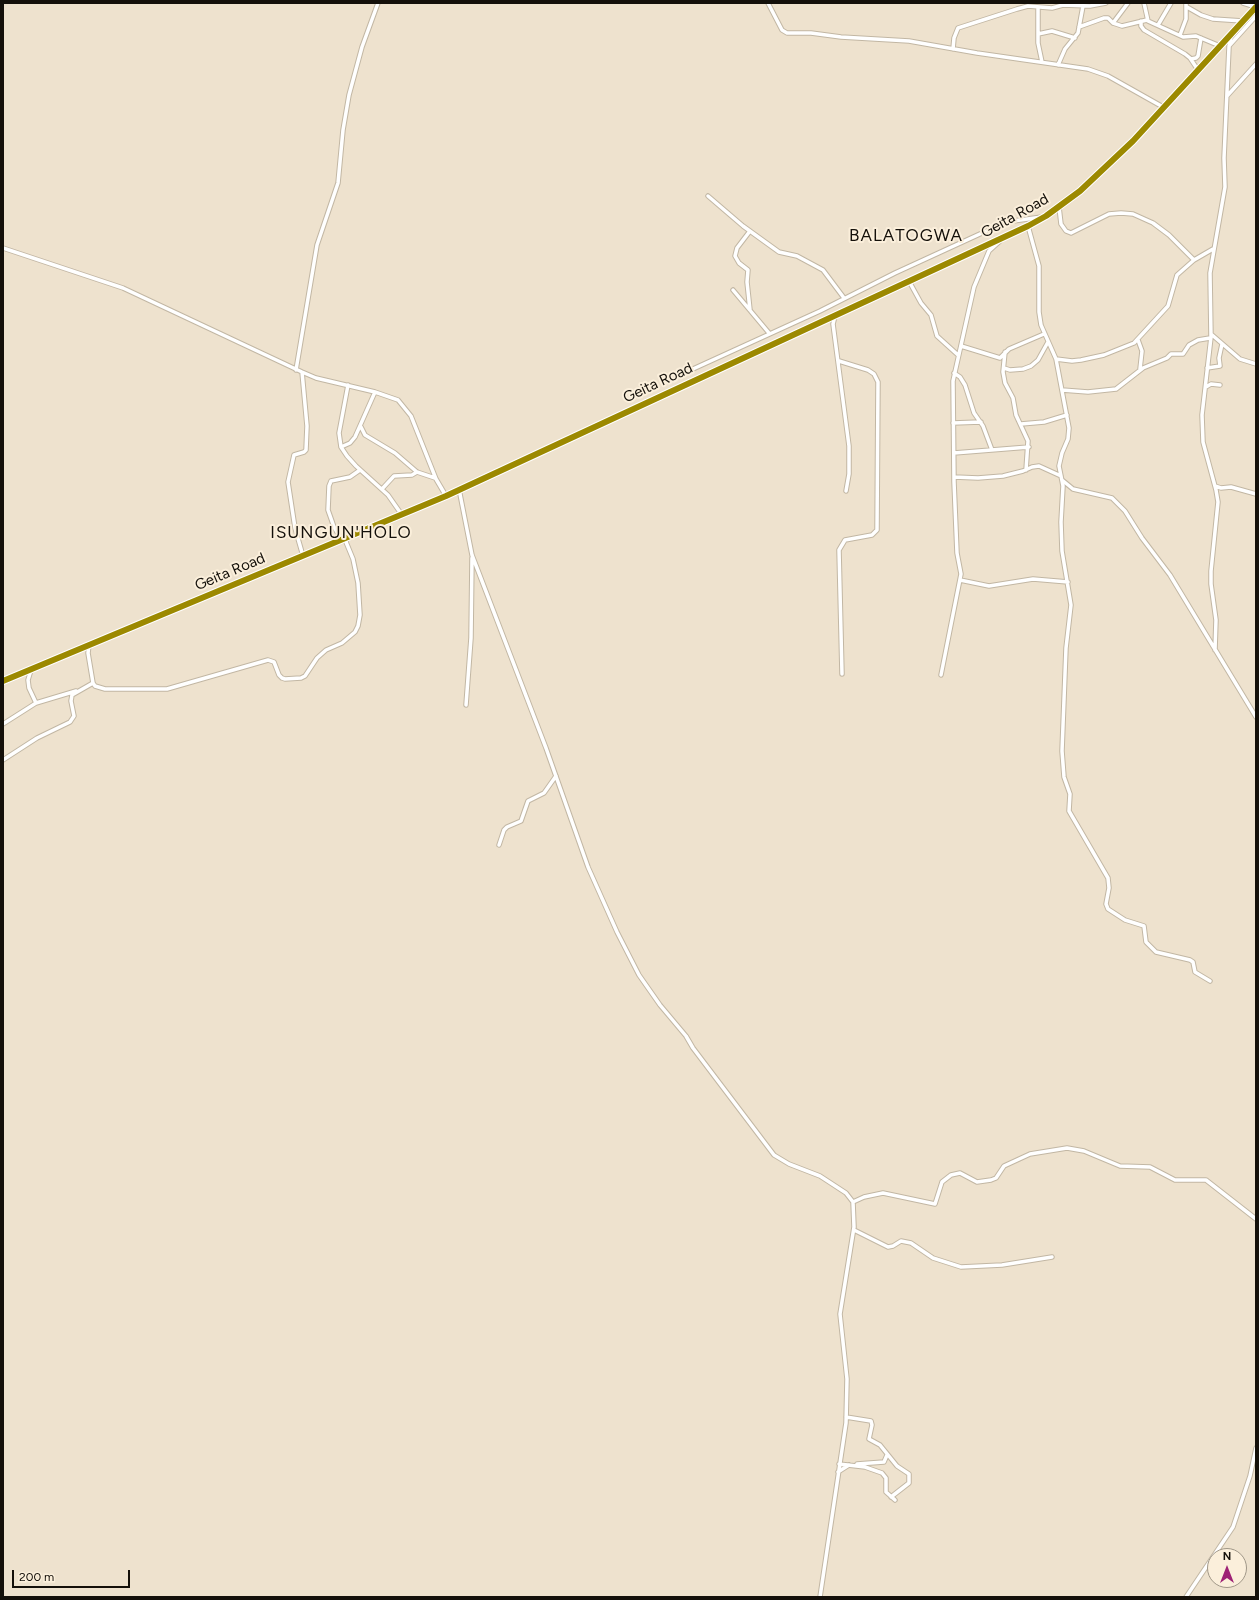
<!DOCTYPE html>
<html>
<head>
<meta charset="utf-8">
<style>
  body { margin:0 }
  #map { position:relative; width:1259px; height:1600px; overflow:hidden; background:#eee2ce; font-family:Figtree,sans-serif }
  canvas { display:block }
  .frame { position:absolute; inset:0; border:4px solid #14100a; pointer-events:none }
  .north { position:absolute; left:1207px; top:1548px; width:40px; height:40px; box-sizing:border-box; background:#fbefdb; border:1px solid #9f9687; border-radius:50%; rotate:0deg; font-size:11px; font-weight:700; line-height:16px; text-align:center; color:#14100a }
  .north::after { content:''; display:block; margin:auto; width:14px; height:18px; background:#9e2175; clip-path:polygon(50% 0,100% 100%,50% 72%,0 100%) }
  .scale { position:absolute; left:12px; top:1570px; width:118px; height:18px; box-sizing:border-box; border:2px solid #14100a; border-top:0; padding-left:5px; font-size:12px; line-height:14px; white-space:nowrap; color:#14100a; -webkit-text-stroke:3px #fbefdb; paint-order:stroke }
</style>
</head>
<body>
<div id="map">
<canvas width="1259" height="1600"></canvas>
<div class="frame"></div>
<div class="north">N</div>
<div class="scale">200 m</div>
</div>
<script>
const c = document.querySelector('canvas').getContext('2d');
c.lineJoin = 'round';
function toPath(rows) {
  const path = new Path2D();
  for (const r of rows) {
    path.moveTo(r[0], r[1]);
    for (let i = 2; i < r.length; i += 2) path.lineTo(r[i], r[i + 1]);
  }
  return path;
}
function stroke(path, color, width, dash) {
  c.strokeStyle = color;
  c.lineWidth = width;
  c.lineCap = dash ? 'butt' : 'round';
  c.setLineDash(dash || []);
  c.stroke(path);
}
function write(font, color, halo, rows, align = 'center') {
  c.font = font + ' Figtree,sans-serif';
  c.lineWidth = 4;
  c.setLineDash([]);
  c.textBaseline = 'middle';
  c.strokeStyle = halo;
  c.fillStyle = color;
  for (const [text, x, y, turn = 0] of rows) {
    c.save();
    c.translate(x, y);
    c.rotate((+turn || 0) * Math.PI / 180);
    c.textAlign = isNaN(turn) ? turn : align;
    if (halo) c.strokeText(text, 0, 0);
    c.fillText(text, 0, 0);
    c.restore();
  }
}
const street = toPath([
  [768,3,782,30,787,33,811,33,841,37,909,41,977,53,1088,69,1108,76,1163,107],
  [1144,3,1148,21,1183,37,1196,36,1220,46],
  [1243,3,1256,7],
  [1038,7,1038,43,1042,62],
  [1187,7,1201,15,1213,19,1243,21],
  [1141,21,1141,26,1144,30,1185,54,1190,58,1198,70],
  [1113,23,1128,3],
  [1158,25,1171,3],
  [1079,27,1104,18,1108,18,1113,23,1122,26,1147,20],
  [1038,34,1052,31,1075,38],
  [1180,35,1186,19,1186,3],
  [1229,46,1256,16],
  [953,49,954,38,958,28,1017,9,1028,6,1052,8,1063,5,1090,6,1106,3],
  [1191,59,1196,58,1198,56,1201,38],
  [1058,65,1065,49,1078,33,1083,6],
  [1227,96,1256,64],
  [708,196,743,226,779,252,797,256,823,270,844,298],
  [1059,207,1061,224,1066,231,1071,233,1109,214,1121,213,1133,214,1153,223,1169,235,1194,260],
  [1028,226,1039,266,1039,312,1041,325,1056,359,1069,428,1068,439,1062,453,1059,466,1063,486,1061,522,1062,551,1071,605,1066,648,1062,751,1064,777,1070,794,1069,811,1108,878,1109,888,1106,904,1108,909,1125,920,1144,926,1146,942,1156,952,1190,960,1193,962,1195,972,1210,981],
  [3,248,123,288,302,372,316,378,375,392,398,400,411,416,436,479,446,496],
  [911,282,910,283,921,303,931,315,937,336,958,355],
  [733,290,769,333],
  [750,310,747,282,748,270,739,263,735,256,737,248,750,231],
  [835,316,833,324,849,446,849,474,846,491],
  [1211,334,1240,359,1256,364],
  [1138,340,1142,351,1140,369],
  [961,346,1000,358,1009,349,1044,334],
  [1005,352,1003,372,1005,383,1013,398,1016,415,1028,441,1026,470],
  [1056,359,1072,361,1081,360,1104,355,1134,343,1168,306,1177,275,1194,260,1213,249],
  [839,361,868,370,874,374,878,382,877,530,872,535,845,540,839,550,842,674],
  [1004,368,1010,370,1023,369,1031,366,1038,360,1048,342],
  [1207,368,1220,366,1219,358,1222,344],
  [296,370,317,245,338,183,343,130,349,95,362,47,378,3],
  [302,372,307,426,306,450,304,452,294,455,288,482,295,528,303,556],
  [954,373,960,377,965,385,974,413,983,426,992,450],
  [682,374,820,311,895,273,1006,222,1042,217],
  [348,385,339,433,341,447,347,456,356,466,388,495,402,515],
  [1206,387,1211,384,1220,385],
  [1062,390,1088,392,1116,389,1143,368,1167,358,1171,354,1183,354,1189,345,1198,340,1210,338],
  [953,423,981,422],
  [1021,424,1044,422,1067,415],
  [361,427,365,435,395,453,417,472,435,478],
  [341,447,350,443,355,437,375,392],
  [954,453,1029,447],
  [954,477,978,478,1003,476,1023,471,1032,467,1039,466,1061,476],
  [1062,480,1073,489,1112,498,1125,511,1142,538,1170,575,1256,717],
  [1215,486,1221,488,1231,487,1256,494],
  [382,489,394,476,412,475,417,472],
  [459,489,472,555,546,748,588,867,617,932,639,975,660,1005,686,1036,693,1048,774,1155,789,1164,820,1176,846,1193,853,1202,854,1227,840,1314,847,1379,846,1423,820,1597],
  [342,540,334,527,328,510,329,486,331,481,350,477,360,470],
  [960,580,989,586,1033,579,1068,582],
  [89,645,88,653,93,683,95,686,105,689,167,689,268,660,274,662,279,675,282,678,285,679,301,678,305,676,317,658,326,650,342,643,355,632,358,626,360,615,358,583,353,559,346,542,347,538],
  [1215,650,1216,620,1211,584,1211,571,1218,502,1216,490,1203,442,1202,415,1211,337,1210,273,1225,187,1224,158,1229,47,1231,35],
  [31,670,28,680,29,688,36,703],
  [941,675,961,574,957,553,954,482,953,381,974,287,989,251,1000,241],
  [466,705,471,638,472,558],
  [3,724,36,703,76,691],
  [3,760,37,738,70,722,74,716,71,701,72,695,93,683],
  [499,845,504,830,507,827,521,821,528,801,544,793,556,776],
  [853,1202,864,1197,883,1193,935,1204,942,1182,951,1175,960,1173,977,1182,991,1180,996,1178,1004,1166,1030,1154,1067,1148,1084,1151,1120,1166,1150,1167,1175,1180,1206,1180,1256,1219],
  [854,1230,888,1247,893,1246,901,1241,911,1243,933,1258,961,1267,1002,1265,1052,1257],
  [846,1417,871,1421,872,1425,869,1439,880,1445,897,1466,909,1474,909,1483,891,1497],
  [839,1464,865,1467,882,1473,886,1478,886,1492,895,1500],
  [857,1464,884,1462,887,1455],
  [838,1472,849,1465],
  [1186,1597,1233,1527,1250,1476,1256,1448]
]);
const highway = toPath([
  [3,681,446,496,1028,226,1046,216,1080,191,1133,141,1256,7]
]);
const streetNames = [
  ["Geita Road",1015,216,-29],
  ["Geita Road",658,383,-25],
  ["Geita Road",230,572,-23]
];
const quarterNames = [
  ["BALATOGWA",906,236],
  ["ISUNGUN'HOLO",341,533]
];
stroke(street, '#c2b7a4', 5.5);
stroke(highway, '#fff', 8);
stroke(street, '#fff', 3.5);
stroke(highway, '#9c8900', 6);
write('15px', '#14100a', '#fbefdb', streetNames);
c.letterSpacing = '1px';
write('17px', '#14100a', '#fbefdb', quarterNames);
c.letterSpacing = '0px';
</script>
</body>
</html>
